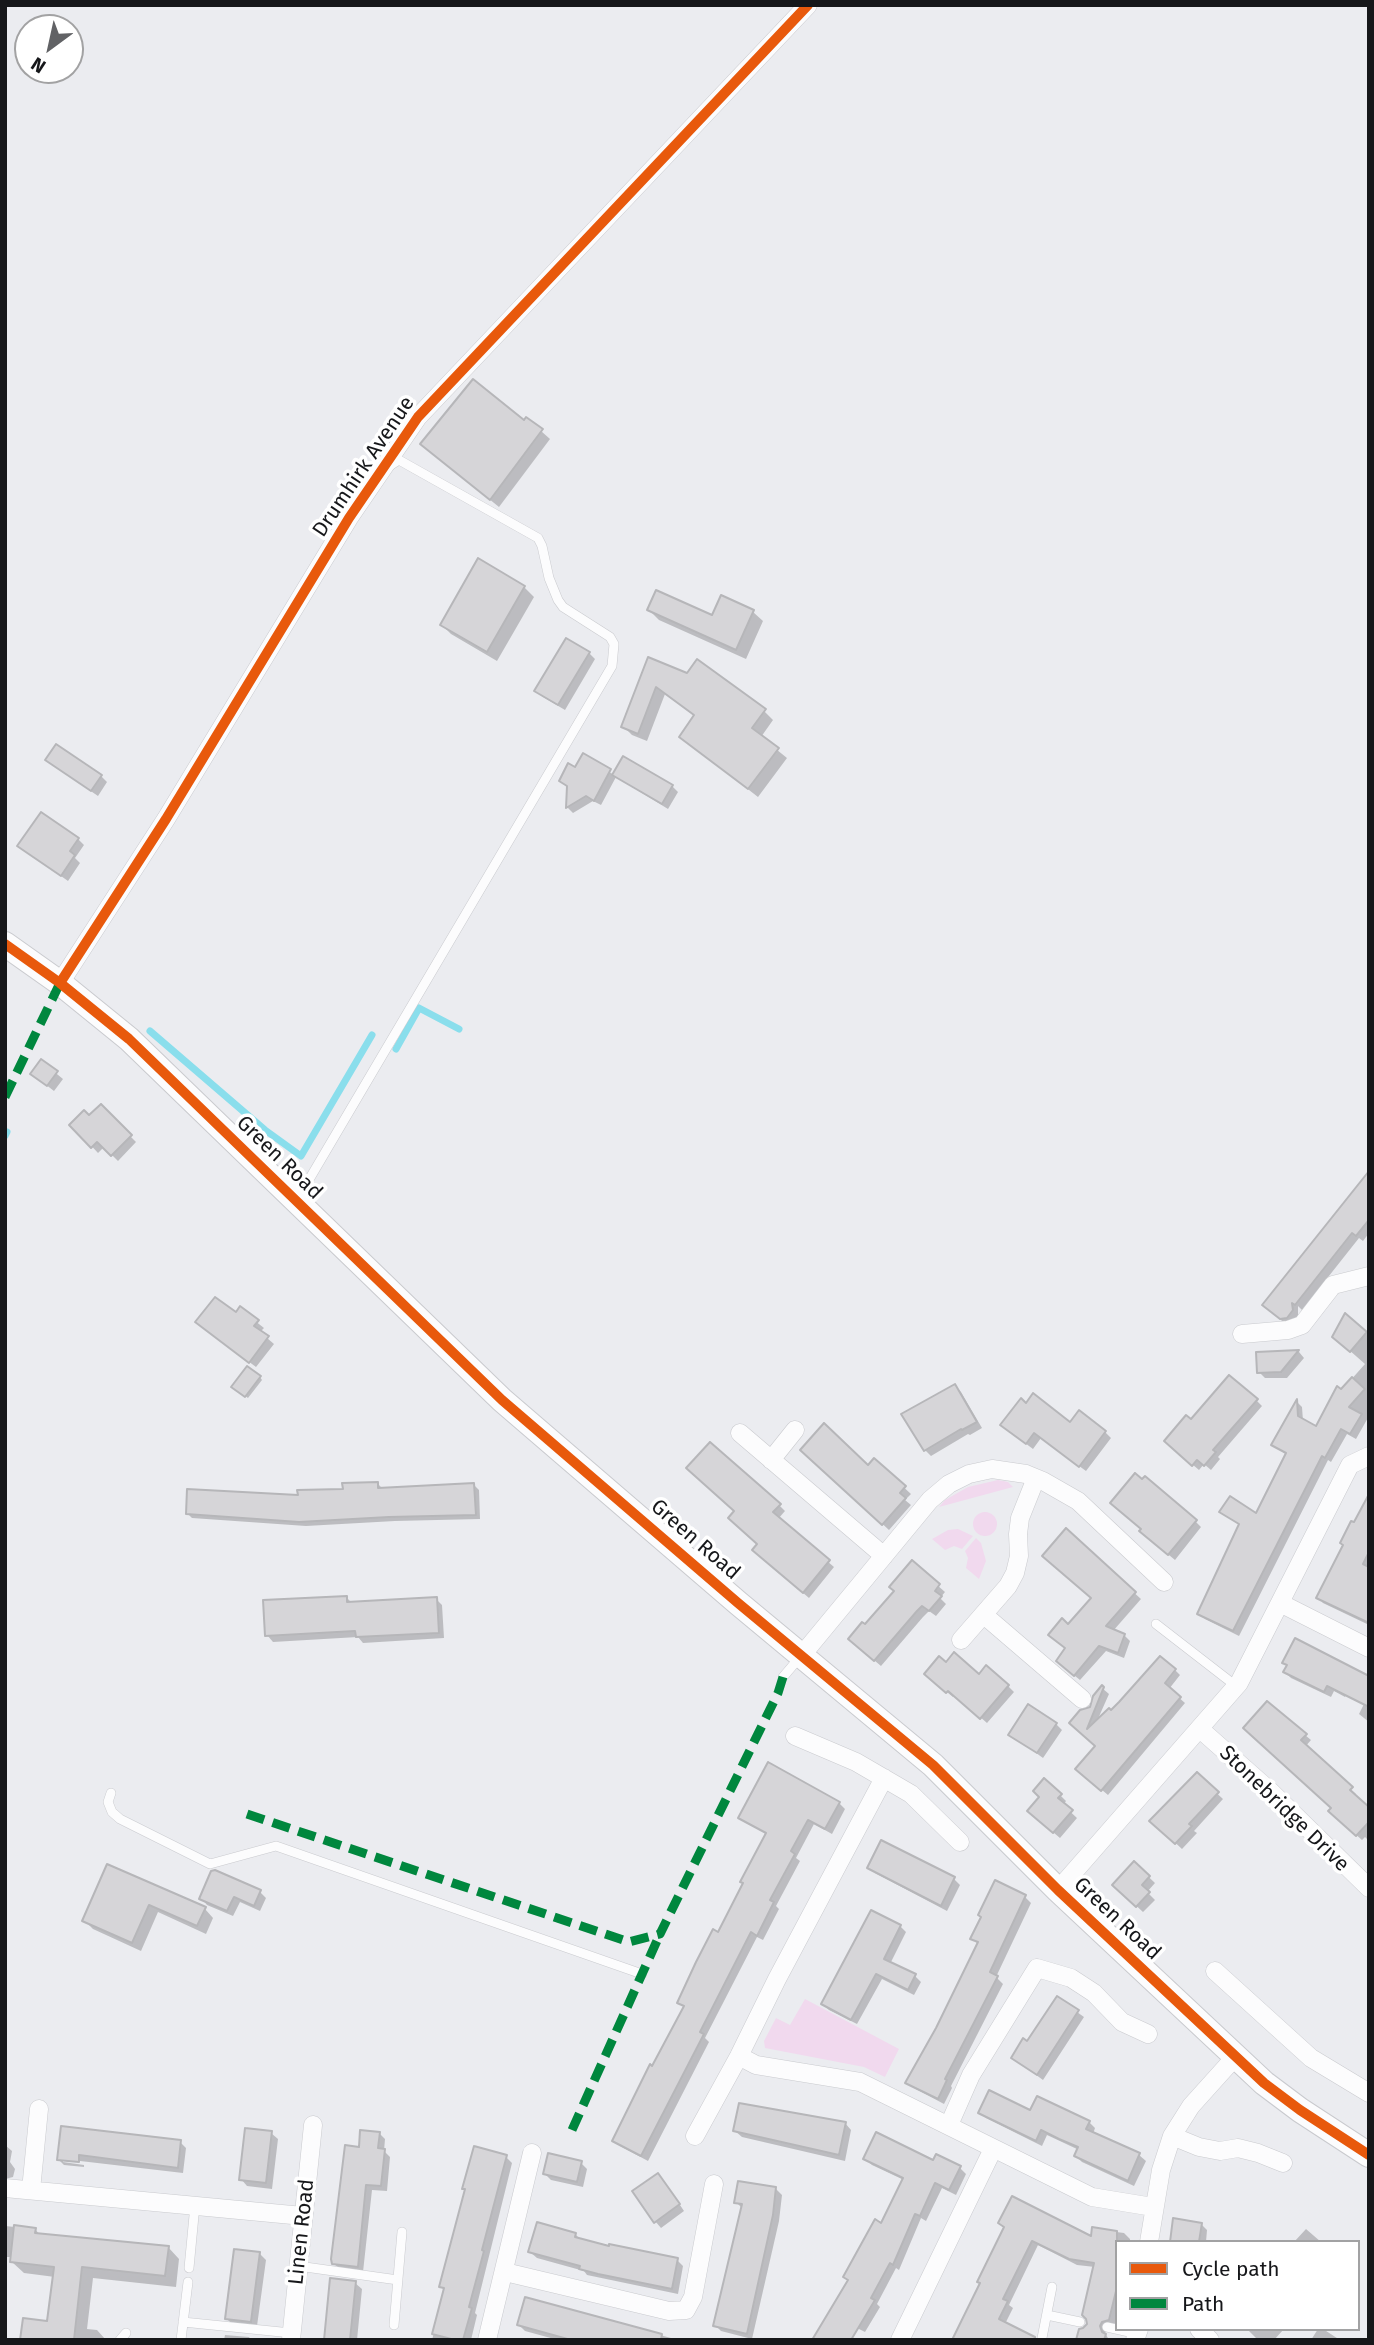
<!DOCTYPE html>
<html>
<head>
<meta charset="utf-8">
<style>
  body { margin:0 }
  #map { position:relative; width:1374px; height:2345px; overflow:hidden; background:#ebecf0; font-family:"Fira Sans",sans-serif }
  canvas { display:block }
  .frame { position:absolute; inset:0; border:7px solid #16171a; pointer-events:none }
  .legend { position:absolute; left:1115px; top:2240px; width:245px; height:91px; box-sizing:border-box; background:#fff; border:2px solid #a2a2a3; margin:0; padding:9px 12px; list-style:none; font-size:21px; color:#16171a }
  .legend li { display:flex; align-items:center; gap:14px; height:35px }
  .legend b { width:35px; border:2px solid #a2a2a3 }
  .north { position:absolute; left:14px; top:14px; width:70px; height:70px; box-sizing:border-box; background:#fff; border:2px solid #a2a2a3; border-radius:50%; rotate:213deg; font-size:19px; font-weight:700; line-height:28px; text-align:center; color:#16171a }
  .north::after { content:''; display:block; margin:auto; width:24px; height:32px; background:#616265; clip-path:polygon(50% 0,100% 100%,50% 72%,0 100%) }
</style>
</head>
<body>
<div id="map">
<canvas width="1374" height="2345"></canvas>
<div class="frame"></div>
<ul class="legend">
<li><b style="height:9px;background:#e8590c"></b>Cycle path</li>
<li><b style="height:9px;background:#00873e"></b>Path</li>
</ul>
<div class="north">N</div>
</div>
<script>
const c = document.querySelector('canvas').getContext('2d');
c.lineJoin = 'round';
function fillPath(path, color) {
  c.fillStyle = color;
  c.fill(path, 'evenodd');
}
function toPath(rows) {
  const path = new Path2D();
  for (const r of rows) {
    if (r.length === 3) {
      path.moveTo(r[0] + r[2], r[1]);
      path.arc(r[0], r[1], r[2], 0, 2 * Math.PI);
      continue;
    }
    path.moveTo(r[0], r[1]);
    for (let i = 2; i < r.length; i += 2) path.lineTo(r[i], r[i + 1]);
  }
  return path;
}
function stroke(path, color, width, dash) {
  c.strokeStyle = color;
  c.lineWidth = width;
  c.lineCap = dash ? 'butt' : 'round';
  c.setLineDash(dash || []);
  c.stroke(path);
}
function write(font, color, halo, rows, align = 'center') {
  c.font = font + ' "Fira Sans",sans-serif';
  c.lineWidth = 7;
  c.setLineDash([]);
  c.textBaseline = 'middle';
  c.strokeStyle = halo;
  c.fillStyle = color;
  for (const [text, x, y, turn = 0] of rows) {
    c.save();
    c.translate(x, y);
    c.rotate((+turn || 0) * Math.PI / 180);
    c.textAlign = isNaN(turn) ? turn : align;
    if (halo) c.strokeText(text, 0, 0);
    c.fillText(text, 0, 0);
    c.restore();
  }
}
const green = toPath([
  [998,1480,1008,1482,1013,1487,939,1507,945,1500,968,1487],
  [985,1524,12],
  [958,1529,973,1536,962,1549,954,1546,945,1550,932,1539,948,1530],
  [976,1538,981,1543,986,1561,979,1579,966,1568,968,1558,965,1551],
  [805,1999,899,2049,885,2077,864,2067,765,2048,764,2041,776,2018,790,2025]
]);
const shadow = toPath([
  [541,431,550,439,499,507,431,452],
  [479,561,524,587,534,597,497,661,451,634,442,625],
  [649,610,713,617,753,612,763,621,746,659,659,620],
  [589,653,595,659,565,710,543,697,536,691],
  [649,660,764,711,773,720,761,737,787,758,758,797,681,737,696,717,665,694,647,741,632,735,623,726],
  [583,755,614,775,672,786,678,792,668,809,616,777,601,805,593,801,573,813,568,808,569,788,561,780,575,769],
  [54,766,101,776,107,782,98,796],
  [78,839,84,845,75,858,80,863,68,881,26,851],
  [41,1061,63,1079,54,1091,32,1074],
  [101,1107,136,1142,118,1161,104,1147,98,1153,72,1125,89,1118],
  [1369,1175,1369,1233,1363,1241,1359,1238,1302,1310,1298,1306,1298,1317,1287,1325,1270,1311],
  [240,1309,264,1328,260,1332,274,1344,256,1367,204,1328,236,1314],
  [1345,1316,1369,1336,1369,1416,1356,1439,1347,1434,1331,1462,1328,1460,1239,1636,1205,1619,1199,1613,1240,1526,1222,1511,1257,1516,1287,1455,1273,1445,1297,1402,1302,1407,1303,1421,1316,1428,1341,1391,1365,1364,1340,1342],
  [1299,1352,1304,1358,1287,1378,1265,1378,1259,1372,1258,1353],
  [260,1377,262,1380,248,1398,236,1389],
  [955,1386,961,1392,982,1428,970,1435,968,1434,931,1456,925,1450],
  [1256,1400,1262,1406,1218,1457,1220,1459,1211,1470,1204,1464,1199,1470,1172,1447,1191,1421],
  [1070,1424,1105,1432,1111,1438,1086,1471,1041,1438,1033,1449,1009,1431],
  [803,1450,868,1467,874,1460,911,1494,905,1500,911,1505,889,1530],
  [377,1483,382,1488,474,1485,479,1490,480,1519,395,1521,306,1526,192,1518,187,1513,345,1490],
  [1369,1498,1369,1625,1323,1603,1318,1597],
  [779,1505,785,1511,778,1519,834,1567,809,1598,760,1556,760,1545,736,1524],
  [1195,1521,1201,1527,1175,1560,1147,1537,1143,1529],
  [1066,1531,1141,1599,1113,1631,1124,1635,1130,1641,1124,1658,1106,1651,1080,1680,1064,1667,1069,1626,1093,1598],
  [912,1563,945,1592,940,1598,946,1604,936,1616,929,1611,923,1617,881,1666,856,1645,865,1627,896,1591],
  [346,1597,352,1603,436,1599,442,1605,444,1638,363,1643,358,1637,273,1642,267,1635],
  [946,1664,1008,1686,1014,1692,987,1723,955,1695,953,1697,932,1680],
  [1175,1670,1180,1675,1169,1689,1185,1703,1108,1795,1083,1774,1097,1746,1077,1728,1092,1708,1102,1688,1109,1694,1097,1721],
  [1285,1672,1356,1674,1345,1697,1334,1691,1331,1697,1291,1678],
  [1369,1694,1369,1722,1359,1714],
  [1056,1724,1062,1730,1043,1758,1010,1734],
  [1251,1733,1305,1735,1311,1740,1305,1747,1356,1794,1354,1796,1369,1809,1369,1841,1365,1837,1362,1840,1336,1817,1334,1808],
  [1197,1775,1223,1799,1194,1831,1197,1833,1182,1849,1152,1821],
  [1060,1795,1066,1801,1063,1805,1077,1818,1060,1838,1035,1817],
  [839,1803,845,1809,832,1834,814,1824,796,1858,800,1861,776,1906,779,1909,763,1940,757,1937,705,2038,709,2042,648,2161,620,2146,614,2140,685,2008,679,2002,719,1934,767,1834,746,1823,740,1817],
  [1134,1863,1155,1883,1147,1892,1155,1900,1143,1912,1114,1885],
  [108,1866,205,1909,213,1918,206,1934,158,1912,141,1951,93,1929,84,1920],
  [869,1867,954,1879,960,1885,947,1911,875,1873],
  [996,1882,1025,1897,1031,1903,996,1977,1003,1984,951,2086,952,2088,944,2104,914,2088,908,2082,937,2029,979,1945,972,1938],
  [260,1892,266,1898,260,1911,240,1902,233,1916,207,1905,201,1898],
  [900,1926,906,1932,890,1964,915,1976,921,1982,914,1995,882,1979,857,2024,829,2010,823,2004],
  [1057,1998,1084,2017,1043,2080,1013,2058,1028,2043],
  [980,2112,1031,2113,1089,2122,1095,2128,1093,2134,1139,2155,1146,2161,1134,2186,1082,2162,1076,2156,1079,2150,1047,2135,1042,2146,986,2118],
  [845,2123,851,2130,845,2161,742,2137,735,2131],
  [62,2128,180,2142,186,2148,183,2173,63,2159,63,2162,84,2165,84,2167,64,2165,58,2159],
  [271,2133,278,2139,272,2189,247,2186,241,2179],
  [379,2133,385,2139,384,2151,390,2157,387,2191,372,2190,363,2272,340,2269,333,2263,360,2149],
  [5,2145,12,2151,10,2162,15,2169,13,2177,5,2179],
  [506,2157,512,2163,475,2313,477,2315,471,2340,432,2340,445,2291,441,2287],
  [865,2159,934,2162,960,2168,966,2174,956,2195,942,2188,926,2221,921,2218,899,2270,896,2268,877,2304,880,2307,865,2332,837,2318,904,2180,872,2165],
  [581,2163,587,2169,583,2187,551,2180,545,2174],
  [664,2181,684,2211,661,2228,655,2221],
  [776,2189,782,2195,779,2221,752,2339,721,2331,715,2325,743,2209,736,2202],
  [1201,2224,1207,2230,1206,2242,1171,2242],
  [5,2226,35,2229,40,2235,168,2247,179,2259,176,2287,93,2278,87,2329,97,2330,106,2340,21,2340,49,2323,55,2277,24,2273,12,2262,13,2257,5,2257],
  [1005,2228,1093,2238,1094,2229,1124,2233,1130,2239,1130,2242,1117,2242,1117,2316,1114,2326,1108,2327,1105,2333,1109,2340,1078,2340,1088,2325,1095,2267,1077,2265,1038,2245,1009,2305,1013,2308,1005,2324,954,2340,981,2284],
  [1306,2229,1321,2242,1294,2242],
  [575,2234,581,2240,610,2248,677,2260,683,2266,678,2294,587,2275,584,2271,537,2258,530,2252],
  [260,2254,266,2260,257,2326,233,2325,227,2319],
  [355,2283,362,2289,357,2340,327,2340],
  [526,2299,671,2338,672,2340,558,2340,525,2331,519,2325],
  [1247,2329,1284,2329,1274,2340,1258,2340],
  [1318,2329,1323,2329,1340,2340,1311,2340],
  [225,2335,249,2337,251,2340,224,2340]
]);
const stream = toPath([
  [150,1031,265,1130,301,1156,372,1035],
  [396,1049,419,1008,459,1029],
  [5,1136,7,1132]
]);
const building = toPath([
  [473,379,524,420,526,417,543,429,490,500,420,444,473,379],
  [478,558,525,586,487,652,440,625,478,558],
  [656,590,712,615,721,595,754,610,736,650,647,610,656,590],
  [566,638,590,652,558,705,534,691,566,638],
  [648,657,687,673,697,659,766,709,752,728,779,748,748,789,679,737,694,715,656,687,638,734,621,727,648,657],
  [56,744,102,775,91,791,45,760,56,744],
  [583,753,611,769,594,801,586,796,566,808,567,786,559,781,568,763,575,767,583,753],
  [623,756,673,785,662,804,612,775,623,756],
  [41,812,79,838,70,851,75,855,61,876,17,846,41,812],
  [41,1059,58,1071,47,1086,30,1074,41,1059],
  [101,1104,132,1135,111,1156,97,1142,91,1148,69,1125,84,1110,89,1115,101,1104],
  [1369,1171,1369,1220,1356,1236,1352,1233,1295,1305,1292,1303,1293,1310,1287,1318,1280,1319,1262,1305,1369,1171],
  [215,1297,236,1312,240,1306,259,1320,254,1326,269,1336,249,1363,195,1322,215,1297],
  [1345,1313,1367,1332,1350,1352,1332,1337,1345,1313],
  [1299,1350,1281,1372,1257,1373,1256,1352,1299,1350],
  [247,1366,261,1376,245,1397,231,1387,247,1366],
  [1229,1375,1258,1399,1213,1450,1216,1452,1204,1466,1197,1460,1192,1466,1164,1441,1186,1415,1191,1419,1229,1375],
  [1352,1377,1365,1389,1349,1407,1362,1414,1350,1434,1341,1429,1325,1458,1322,1456,1233,1631,1197,1614,1239,1524,1219,1512,1230,1496,1256,1513,1286,1453,1271,1445,1297,1399,1298,1416,1316,1426,1337,1386,1341,1389,1352,1377],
  [955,1384,977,1422,962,1430,961,1429,924,1451,901,1414,955,1384],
  [1033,1393,1070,1422,1079,1410,1106,1431,1079,1467,1034,1433,1026,1444,1000,1425,1021,1398,1026,1403,1033,1393],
  [824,1423,868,1465,874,1458,906,1486,900,1493,906,1498,882,1525,800,1450,824,1423],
  [710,1442,781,1504,773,1512,830,1560,803,1593,752,1550,757,1544,728,1518,734,1511,686,1468,710,1442],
  [1135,1473,1142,1479,1145,1476,1197,1520,1168,1555,1139,1531,1141,1529,1110,1503,1135,1473],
  [378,1482,378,1488,474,1483,476,1515,389,1517,299,1522,186,1514,187,1489,298,1495,297,1490,343,1489,342,1483,378,1482],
  [1369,1494,1369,1552,1363,1564,1369,1567,1369,1623,1316,1598,1343,1545,1340,1543,1351,1521,1354,1522,1369,1494],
  [1066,1528,1136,1592,1106,1626,1125,1634,1118,1653,1099,1646,1074,1676,1056,1661,1065,1648,1048,1635,1062,1618,1068,1624,1091,1598,1042,1556,1066,1528],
  [912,1560,940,1584,935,1591,942,1596,929,1611,922,1606,917,1611,874,1661,848,1639,862,1622,865,1624,894,1591,889,1587,912,1560],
  [347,1596,347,1602,437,1597,439,1633,356,1637,355,1631,265,1636,263,1600,347,1596],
  [1295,1638,1369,1676,1369,1707,1327,1686,1324,1692,1283,1672,1287,1665,1282,1663,1295,1638],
  [954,1652,979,1674,986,1665,1009,1685,980,1719,948,1691,946,1693,924,1674,939,1656,946,1662,954,1652],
  [1160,1656,1176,1669,1165,1683,1181,1697,1101,1791,1075,1769,1095,1746,1069,1723,1080,1710,1090,1707,1093,1696,1102,1685,1104,1687,1087,1729,1109,1708,1111,1710,1119,1702,1160,1656],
  [1267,1701,1307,1734,1301,1740,1353,1787,1350,1790,1369,1807,1369,1822,1356,1836,1328,1811,1331,1808,1243,1728,1267,1701],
  [1028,1704,1057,1723,1037,1753,1008,1735,1028,1704],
  [768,1762,840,1802,825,1829,808,1820,791,1851,795,1854,770,1900,774,1902,757,1936,751,1932,700,2032,704,2034,641,2156,612,2141,650,2064,652,2066,684,2006,677,2003,696,1962,713,1929,718,1932,743,1883,740,1882,766,1833,738,1818,768,1762],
  [1197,1772,1219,1792,1189,1824,1192,1826,1175,1844,1149,1821,1197,1772],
  [1044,1778,1062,1794,1058,1798,1073,1810,1053,1833,1027,1811,1039,1797,1033,1791,1044,1778],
  [881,1840,955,1877,941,1906,867,1868,881,1840],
  [1134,1861,1150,1876,1142,1885,1150,1892,1136,1907,1112,1885,1134,1861],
  [107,1864,206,1907,197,1926,149,1905,132,1943,82,1921,107,1864],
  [215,1870,261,1890,254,1906,234,1897,227,1911,199,1899,211,1871,215,1870],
  [995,1880,1026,1895,990,1972,998,1976,945,2079,947,2080,938,2099,905,2083,936,2028,978,1942,970,1939,981,1917,978,1915,995,1880],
  [871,1910,901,1925,884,1959,916,1974,908,1990,876,1974,851,2020,821,2004,871,1910],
  [1057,1996,1079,2010,1037,2075,1011,2058,1023,2038,1027,2041,1057,1996],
  [989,2090,1030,2110,1037,2096,1090,2121,1086,2129,1140,2153,1128,2181,1074,2156,1078,2147,1059,2139,1041,2130,1036,2141,978,2113,989,2090],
  [739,2103,846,2122,839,2155,733,2131,739,2103],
  [61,2126,181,2140,178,2168,79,2155,79,2162,57,2160,61,2126],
  [245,2128,272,2131,266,2183,239,2180,245,2128],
  [360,2130,380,2132,378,2148,385,2149,381,2186,366,2185,358,2267,332,2264,331,2259,345,2145,359,2147,360,2130],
  [876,2132,933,2160,936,2154,961,2166,949,2190,935,2183,920,2216,915,2214,893,2265,890,2263,871,2298,875,2300,851,2340,812,2340,848,2280,843,2277,875,2219,881,2223,903,2178,863,2159,876,2132],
  [474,2146,507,2155,482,2250,484,2251,469,2307,472,2308,463,2340,455,2340,432,2334,444,2288,439,2287,465,2189,462,2189,474,2146],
  [548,2153,582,2161,577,2182,543,2174,548,2153],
  [658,2173,680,2204,654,2223,632,2191,658,2173],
  [738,2181,776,2187,773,2215,747,2334,713,2326,742,2204,734,2203,738,2181],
  [1012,2196,1091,2236,1092,2227,1117,2231,1117,2287,1109,2320,1102,2322,1100,2326,1102,2332,1106,2334,1104,2340,1076,2340,1079,2329,1083,2328,1087,2324,1086,2319,1082,2315,1094,2263,1069,2259,1032,2241,1003,2299,1008,2301,999,2319,1035,2337,1035,2340,952,2340,980,2283,977,2282,1004,2227,998,2223,1012,2196],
  [1173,2218,1202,2223,1199,2242,1170,2242,1173,2218],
  [537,2222,576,2233,575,2237,609,2246,609,2244,678,2258,672,2289,598,2274,579,2269,580,2266,528,2252,537,2222],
  [14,2225,36,2228,35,2233,169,2246,165,2276,82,2267,74,2340,20,2340,23,2318,47,2321,54,2267,10,2262,14,2225],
  [234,2249,260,2252,251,2322,225,2319,234,2249],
  [330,2278,356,2281,350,2340,324,2340,330,2278],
  [525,2297,662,2334,661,2340,571,2340,517,2325,525,2297]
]);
const lane = toPath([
  [297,1200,612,666,614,644,610,637,563,607,558,600,549,578,542,546,538,538,399,460,391,465],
  [1156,1624,1236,1686],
  [783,1677,800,1657],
  [111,1793,108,1802,112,1812,120,1819,210,1864,276,1846,642,1974],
  [298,2266,398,2280],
  [189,2268,195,2205],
  [1047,2315,1080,2322],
  [183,2322,291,2333],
  [394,2325,402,2232],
  [1107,2327,1138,2334],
  [1042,2338,1052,2287],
  [120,2340,126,2333],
  [181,2340,188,2282]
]);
const street = toPath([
  [60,983,166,819,349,518,418,417,808,5],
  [1242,1334,1288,1330,1302,1325,1333,1285,1369,1276],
  [740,1433,884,1556],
  [771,1460,795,1430],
  [1280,1603,1369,1648],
  [984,1615,1082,1699],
  [961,1640,1008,1586,1015,1573,1019,1556,1018,1534,1020,1518,1036,1478],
  [802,1655,930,1500,949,1484,969,1474,992,1469,1026,1474,1043,1481,1078,1501,1164,1582],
  [1200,1729,1269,1790,1369,1888],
  [795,1736,856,1762,911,1794,960,1842],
  [1058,1890,1239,1683,1350,1465,1369,1456],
  [1215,1971,1311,2058,1369,2093],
  [739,2056,756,2065,860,2082,1092,2197,1153,2207],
  [949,2125,971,2075,1037,1968,1071,1978,1094,1993,1122,2022,1148,2034],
  [695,2136,739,2056,777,1979,884,1778],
  [1172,2136,1199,2147,1220,2151,1238,2148,1258,2153,1283,2163],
  [5,2188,303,2216],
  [31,2190,39,2109],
  [1149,2242,1161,2170,1172,2136,1191,2106,1236,2056],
  [505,2272,669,2311,686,2310,693,2297,714,2184],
  [1199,2329,1210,2340],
  [291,2340,313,2125],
  [487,2340,532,2153],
  [900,2340,993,2149],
  [1135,2340,1139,2329]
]);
const secondary = toPath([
  [5,944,60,983,129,1039,502,1400,738,1603,933,1765,1058,1890,1264,2083,1300,2110,1369,2155]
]);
const quiet = toPath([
  [5,1097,60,983],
  [247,1814,629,1942,660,1934,778,1693,783,1677],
  [572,2130,660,1934]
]);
const cycleway = toPath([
  [5,944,60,983,129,1039,502,1400,738,1603,933,1765,1058,1890,1264,2083,1300,2110,1369,2155],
  [60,983,166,819,349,518,418,417,808,5]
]);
const streetNames = [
  ["Drumhirk Avenue",364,467,-56],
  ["Green Road",279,1158,44],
  ["Green Road",695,1540,41],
  ["Stonebridge Drive",1284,1809,44],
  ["Green Road",1117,1919,43],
  ["Linen Road",302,2232,-84]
];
fillPath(green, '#f1d9ee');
fillPath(shadow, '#0003');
stroke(stream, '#8adeec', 7);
fillPath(building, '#d6d5d8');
stroke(building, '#b6b6b9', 2);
stroke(lane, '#c9cace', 10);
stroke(street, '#c9cace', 19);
stroke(secondary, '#c9cace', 26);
stroke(lane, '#fcfcfd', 9);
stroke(street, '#fcfcfd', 18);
stroke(secondary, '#fcfcfd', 24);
stroke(quiet, '#00873e', 9, [18, 9]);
stroke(cycleway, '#e8590c', 10);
write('21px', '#16171a', '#fff', streetNames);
</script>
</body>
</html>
